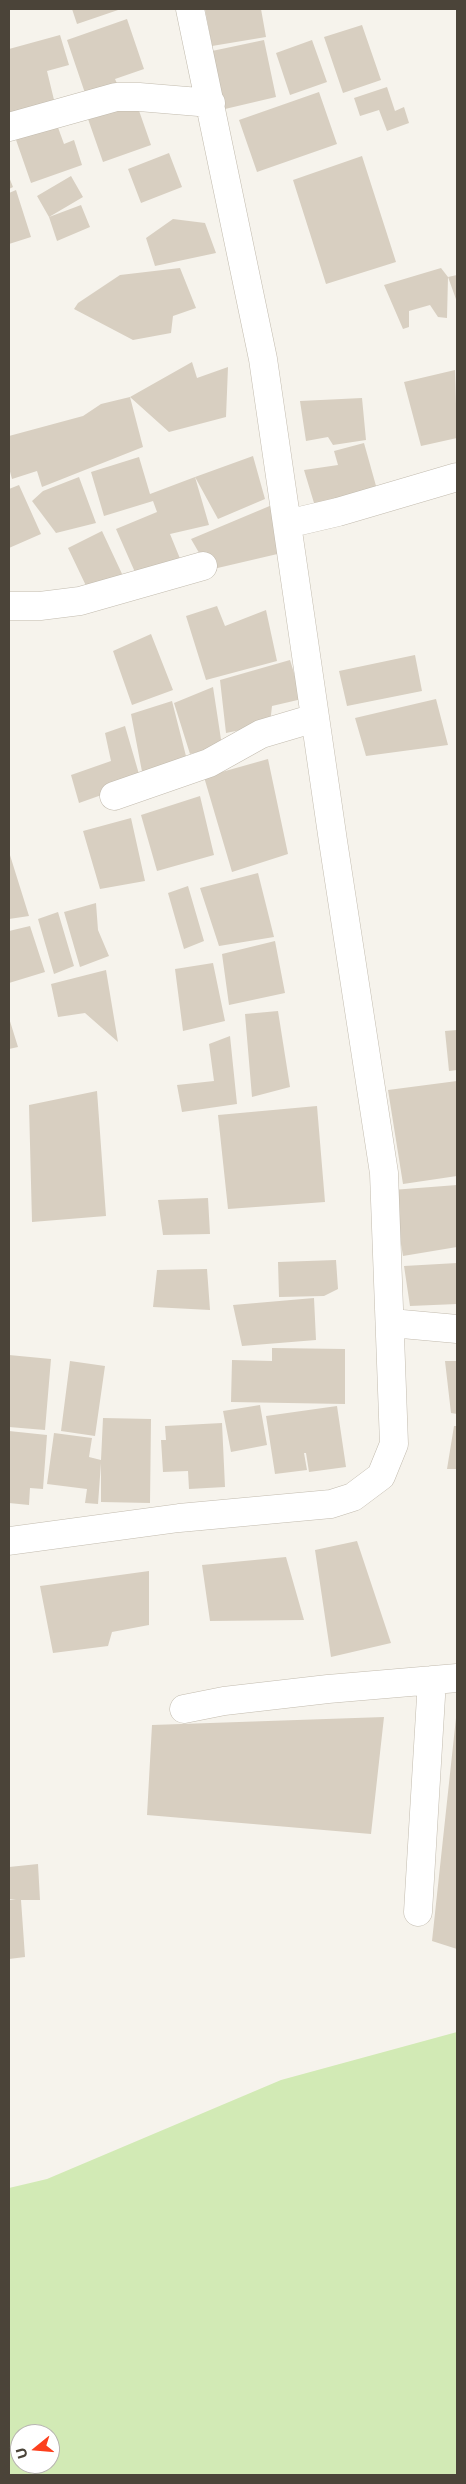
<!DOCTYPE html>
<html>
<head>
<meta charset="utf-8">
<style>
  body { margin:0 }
  #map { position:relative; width:466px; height:2484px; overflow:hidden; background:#f6f3ec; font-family:Montserrat,sans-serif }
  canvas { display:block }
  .frame { position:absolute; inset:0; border:10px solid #4b4439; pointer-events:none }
  .north { position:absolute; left:10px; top:2424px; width:50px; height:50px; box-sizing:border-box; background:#fff; border:1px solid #b7b4b0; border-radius:50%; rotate:253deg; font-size:14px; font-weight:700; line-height:20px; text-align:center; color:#4b4439 }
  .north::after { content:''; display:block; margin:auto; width:18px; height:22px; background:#fc3f1d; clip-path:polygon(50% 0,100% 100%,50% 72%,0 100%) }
</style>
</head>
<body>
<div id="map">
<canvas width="466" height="2484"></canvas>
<div class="frame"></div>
<div class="north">U</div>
</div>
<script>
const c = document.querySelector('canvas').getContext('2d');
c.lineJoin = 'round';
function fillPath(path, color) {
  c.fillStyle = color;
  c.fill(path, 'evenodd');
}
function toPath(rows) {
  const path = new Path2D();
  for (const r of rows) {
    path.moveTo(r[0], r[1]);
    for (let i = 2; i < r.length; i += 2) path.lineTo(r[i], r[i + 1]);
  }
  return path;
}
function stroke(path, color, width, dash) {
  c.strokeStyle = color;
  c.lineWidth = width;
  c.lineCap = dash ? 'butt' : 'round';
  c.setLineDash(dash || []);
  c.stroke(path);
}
const green = toPath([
  [457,2032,457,2475,9,2475,9,2188,47,2179,281,2080],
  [20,2434,50,2434,50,2464,20,2464]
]);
const building = toPath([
  [72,9,121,9,77,24],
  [205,9,261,9,266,37,212,46],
  [127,19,144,69,115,79,119,88,87,99,67,40],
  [362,25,381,80,343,93,324,37],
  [60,35,69,65,47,71,55,104,9,116,9,49],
  [264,40,276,97,225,109,212,51],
  [312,40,327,82,290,95,276,53],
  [387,87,395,111,404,107,409,123,387,131,379,110,360,116,354,98],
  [319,92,337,144,257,172,239,120],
  [136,102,151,145,103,162,88,119],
  [56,122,64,144,74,140,82,165,31,183,15,137],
  [169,153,182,187,141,203,128,169],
  [362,156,396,262,326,284,293,180],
  [71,176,83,197,49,217,37,196],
  [9,177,13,187,9,189],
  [16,190,31,237,9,244,9,193],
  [81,205,90,227,57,241,49,217],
  [173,219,205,223,216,253,155,266,146,238],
  [180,268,196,308,173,316,171,333,133,340,74,309,78,303,120,275],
  [441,268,448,277,447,318,438,317,430,305,409,311,409,327,403,329,384,285],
  [457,275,457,302,448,277],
  [192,362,197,378,228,367,226,417,169,432,130,397],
  [455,370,457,438,421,446,404,382],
  [130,397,143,447,42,487,37,471,12,479,9,468,9,436,83,416,101,404],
  [362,398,366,440,333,445,328,437,306,441,300,401],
  [364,443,378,493,334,502,314,503,304,470,338,465,334,451],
  [253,456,265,499,218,519,195,477],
  [139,457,150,494,195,477,209,525,170,534,181,561,138,579,116,529,157,512,153,501,104,516,91,472],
  [79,477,96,523,56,533,32,501,43,491],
  [19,485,41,534,9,548,9,489],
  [272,505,286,552,209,570,191,539],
  [102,531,123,576,89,592,68,548],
  [217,606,225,626,266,610,277,661,206,680,186,616],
  [151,634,173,690,132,705,113,651],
  [415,655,422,691,347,706,339,671],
  [290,660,302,699,272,706,270,724,226,733,220,680],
  [213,687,222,746,190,754,174,703],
  [436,699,448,745,366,756,355,718],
  [172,701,188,764,144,782,131,714],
  [125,726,141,781,79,803,71,775,111,761,105,733],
  [268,759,288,854,232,872,204,777],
  [200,796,214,855,157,871,141,815],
  [131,818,145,881,100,889,83,831],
  [9,852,29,916,9,919],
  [258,873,274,937,219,946,200,888],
  [188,886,204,941,184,949,168,893],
  [96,903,98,930,109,956,80,967,64,912],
  [58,912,74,966,54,974,38,919],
  [30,926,45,972,9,983,9,931],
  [275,941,285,993,229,1005,222,954],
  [213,963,225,1021,183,1031,175,969],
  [106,970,118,1042,85,1013,58,1017,51,984],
  [278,1011,290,1087,252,1097,245,1014],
  [9,1018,18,1047,9,1049],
  [457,1030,457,1070,449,1071,445,1031],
  [230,1036,237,1104,182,1112,177,1085,214,1081,209,1044],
  [457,1081,457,1176,403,1184,388,1090],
  [97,1091,106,1216,32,1222,29,1105],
  [317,1106,325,1202,228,1209,218,1115],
  [457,1185,457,1247,403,1256,392,1190],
  [208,1198,210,1234,163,1235,158,1200],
  [336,1260,338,1289,324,1296,279,1297,278,1262],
  [457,1263,457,1304,410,1306,404,1266],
  [207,1269,210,1310,153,1307,157,1270],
  [314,1298,316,1340,242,1346,233,1305],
  [272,1348,345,1349,345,1404,231,1402,232,1360,272,1361],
  [9,1355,51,1359,45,1430,9,1427],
  [70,1361,105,1366,95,1436,61,1431],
  [445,1361,457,1361,457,1414,451,1413],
  [260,1405,267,1445,231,1452,223,1411],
  [337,1406,346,1467,309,1472,306,1453,304,1453,307,1470,275,1474,266,1416],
  [103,1418,151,1419,150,1503,101,1502,101,1463,98,1504,85,1503,87,1489,47,1484,54,1433,92,1438,89,1457,101,1460],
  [222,1423,225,1487,189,1489,188,1471,163,1472,161,1440,166,1440,165,1426],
  [454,1426,457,1426,457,1469,447,1469],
  [9,1431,47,1435,43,1489,30,1488,29,1505,9,1503],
  [357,1541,391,1643,331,1657,315,1550],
  [286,1557,304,1620,210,1621,202,1565],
  [149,1571,149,1625,112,1632,108,1646,53,1653,40,1586],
  [384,1717,371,1834,147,1815,152,1725],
  [456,1718,457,1718,457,1949,432,1941],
  [38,1864,40,1900,21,1900,25,1957,9,1959,9,1900,16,1900,9,1899,9,1867]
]);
const street = toPath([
  [9,127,116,97,139,97,211,103],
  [287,524,338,512,457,477],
  [9,606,40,606,80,601,203,566],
  [114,796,209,763,261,734,315,718],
  [391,1323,457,1329],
  [9,1541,179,1518,331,1504,353,1497,381,1476,394,1444,384,1173,333,841,263,359,190,9],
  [184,1709,224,1701,328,1689,457,1678],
  [418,1912,432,1680]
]);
fillPath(green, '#d2eab5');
fillPath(building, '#d8cfc1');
stroke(street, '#c2bbae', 29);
stroke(street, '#fff', 28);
</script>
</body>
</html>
